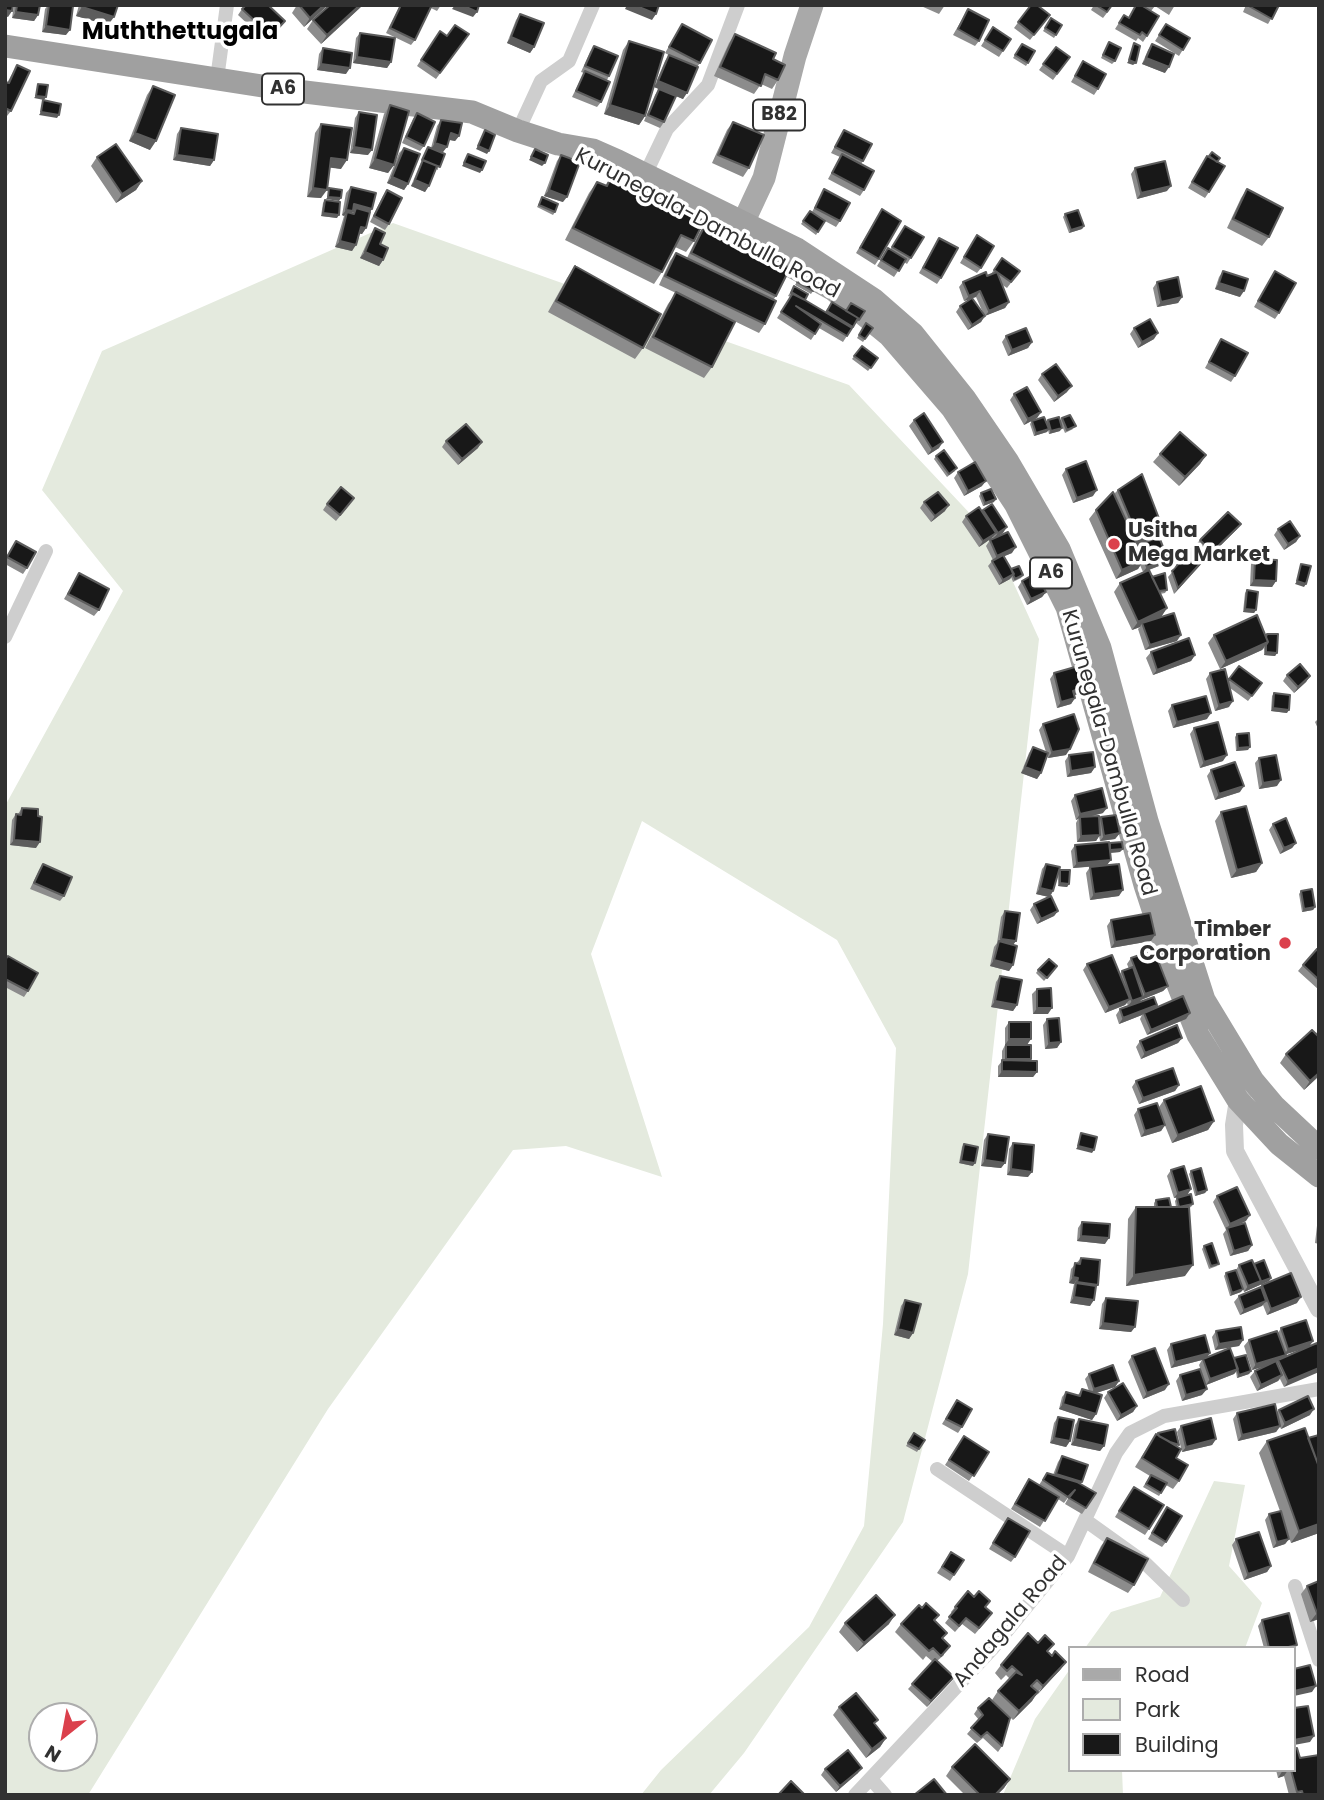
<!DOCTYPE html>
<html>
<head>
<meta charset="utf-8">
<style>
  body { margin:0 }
  #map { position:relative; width:1324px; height:1800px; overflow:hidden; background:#fff; font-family:Poppins,sans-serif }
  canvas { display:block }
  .frame { position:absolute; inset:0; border:7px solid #313131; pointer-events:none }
  .legend { position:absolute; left:1068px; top:1646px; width:228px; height:126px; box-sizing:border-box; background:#fff; border:2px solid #adadad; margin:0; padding:9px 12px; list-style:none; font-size:21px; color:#313131 }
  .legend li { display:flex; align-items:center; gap:14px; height:35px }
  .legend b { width:35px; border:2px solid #adadad }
  .north { position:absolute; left:28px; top:1702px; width:70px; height:70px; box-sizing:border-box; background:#fff; border:2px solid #adadad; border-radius:50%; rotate:211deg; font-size:19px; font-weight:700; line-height:28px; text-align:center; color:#313131 }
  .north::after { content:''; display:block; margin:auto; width:24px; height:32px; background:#db404c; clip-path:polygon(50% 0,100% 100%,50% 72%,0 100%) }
</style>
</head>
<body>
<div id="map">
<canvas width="1324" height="1800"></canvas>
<div class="frame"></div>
<ul class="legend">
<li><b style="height:9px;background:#a9a9a9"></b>Road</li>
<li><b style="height:19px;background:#e4eade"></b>Park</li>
<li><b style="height:19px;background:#181818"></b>Building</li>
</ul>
<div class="north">N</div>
</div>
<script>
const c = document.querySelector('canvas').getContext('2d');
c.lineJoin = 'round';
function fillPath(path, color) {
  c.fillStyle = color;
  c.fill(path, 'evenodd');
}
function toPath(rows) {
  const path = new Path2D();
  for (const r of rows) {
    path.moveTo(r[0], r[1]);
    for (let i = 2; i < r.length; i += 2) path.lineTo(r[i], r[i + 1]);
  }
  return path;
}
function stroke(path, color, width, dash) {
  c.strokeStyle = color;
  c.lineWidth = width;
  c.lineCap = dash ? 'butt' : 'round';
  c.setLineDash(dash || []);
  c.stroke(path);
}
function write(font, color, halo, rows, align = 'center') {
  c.font = font + ' Poppins,sans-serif';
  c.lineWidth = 7;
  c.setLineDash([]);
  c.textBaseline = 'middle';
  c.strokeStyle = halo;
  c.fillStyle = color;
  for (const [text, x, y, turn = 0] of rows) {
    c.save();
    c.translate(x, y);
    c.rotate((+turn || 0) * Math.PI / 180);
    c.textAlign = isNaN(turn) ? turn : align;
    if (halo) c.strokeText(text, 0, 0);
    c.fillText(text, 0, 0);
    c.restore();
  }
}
const green = toPath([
  [393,223,849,385,993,538,1039,639,968,1274,903,1522,744,1753,709,1795,641,1795,661,1770,809,1627,864,1526,883,1324,896,1048,837,940,642,821,591,954,662,1177,566,1146,513,1150,328,1409,88,1795,5,1795,5,806,123,591,42,490,102,351],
  [42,1716,84,1716,84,1758,42,1758],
  [1214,1481,1245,1485,1229,1566,1262,1603,1245,1648,1085,1648,1111,1612,1160,1597],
  [1070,1669,1070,1770,1122,1770,1123,1795,1003,1795,1035,1719]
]);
const minor = toPath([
  [217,79,227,5],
  [518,131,541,81,569,61,593,5],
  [645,175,667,129,708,85,738,5],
  [5,637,46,551],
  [937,1469,1068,1556],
  [1085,1520,1145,1563,1183,1600],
  [1295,1586,1319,1660],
  [871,1779,885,1795],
  [855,1795,992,1649,1068,1556,1116,1453,1130,1433,1164,1416,1319,1389]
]);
const tertiary = toPath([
  [1243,1094,1238,1100,1234,1125,1235,1151,1319,1309]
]);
const primary = toPath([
  [743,223,764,178,795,56,812,5]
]);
const trunk = toPath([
  [5,46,288,90,472,112,518,131,558,144,593,150,618,161,797,249,873,299,913,334,965,399,1008,462,1059,549,1100,648,1147,821,1204,1000,1253,1081,1274,1106,1319,1148],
  [753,245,834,290,889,335,952,408,1016,505,1067,607,1145,885,1175,977,1198,1035,1238,1100,1279,1144,1319,1176]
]);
const wall = toPath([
  [14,5,40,5,38,15,34,21,12,18],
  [48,5,65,5,66,35,42,32,45,9],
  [79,5,118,5,108,25,76,16],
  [297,5,328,5,304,27,292,13],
  [330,5,363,5,321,44,307,29,313,20],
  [400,5,441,5,437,11,431,8,415,40,411,45,386,33],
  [922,5,945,5,939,14,921,6],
  [1031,5,1045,21,1030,40,1014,28],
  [1094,5,1113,5,1103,18,1091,10],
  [1136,5,1175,5,1169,15,1155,6,1151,11,1147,36,1143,42,1138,38,1136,41,1115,29,1124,15,1128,18],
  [1246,5,1279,5,1268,24,1243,12],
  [242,9,285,21,267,42,238,15],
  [968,9,979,41,975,46,953,35],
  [520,14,534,47,530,53,507,43,516,20],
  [1051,18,1062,25,1054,38,1043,31],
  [682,24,700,63,697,67,683,99,654,87,665,61,669,55,674,58,665,53],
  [1166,24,1190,38,1179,56,1155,41],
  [993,27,1011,39,999,57,981,46],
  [440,31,447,36,469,34,436,79,417,66],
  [360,33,391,62,387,68,353,63,356,38],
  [735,34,778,80,772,89,761,84,754,94,714,76,729,43],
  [629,41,645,116,639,125,604,114,623,50],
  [1109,42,1115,61,1112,64,1101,58],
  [1022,44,1035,51,1026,66,1013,58],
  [1152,44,1165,73,1142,64,1148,50],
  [594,46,609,76,607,80,601,102,597,107,572,97,584,73,581,72,590,52],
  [1056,47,1070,57,1053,80,1039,70],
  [323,48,346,74,317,70,319,54],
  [1083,61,1098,89,1094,95,1071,82],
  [17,65,11,111,7,116,5,116,5,82,7,83],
  [153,86,150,150,129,141,147,95],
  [659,89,664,122,660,128,644,121,655,95],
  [390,105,394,165,388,173,369,168,384,114],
  [359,112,368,155,350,153,355,118],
  [417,113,424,146,420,151,402,143,413,119],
  [441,120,459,136,455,141,449,140,443,152,437,151,438,170,436,169,425,192,411,186,426,150,428,147,431,148,437,126],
  [733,122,749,168,743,177,712,163,727,130],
  [321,124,341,169,330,167,321,198,307,197,315,133],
  [181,128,214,160,210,166,173,160,177,134],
  [844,130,863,161,861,164,864,190,860,196,828,179,840,157,831,153],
  [404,148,408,184,404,190,387,183,399,153],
  [561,155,563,202,544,196,557,161],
  [1207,156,1217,162,1209,192,1205,198,1188,188],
  [97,157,142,181,136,190,116,203,91,166],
  [1135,168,1167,191,1137,199,1131,174],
  [612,175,694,241,686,252,675,247,662,272,654,284,565,240,589,193,597,182,605,186],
  [351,187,372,209,370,212,366,228,362,234,359,233,352,251,335,247,344,216,342,215,346,193],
  [824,189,840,221,836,227,825,221,816,235,801,224,810,211,812,212],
  [1247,189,1269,237,1262,246,1227,228,1241,198],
  [387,190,389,224,385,230,370,222,383,196],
  [542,197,555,212,553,215,537,207],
  [325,200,337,218,321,216,323,203],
  [882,209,879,259,875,265,856,253],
  [1065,214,1084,226,1082,229,1069,233,1063,217],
  [705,225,776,296,774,299,765,324,759,333,699,304,712,367,704,378,645,348,668,304,676,293,659,285,670,261,676,253,687,258,699,233],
  [905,226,924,237,907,264,904,262,894,277,877,266,888,248,890,250],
  [375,228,380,244,383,260,379,266,360,258,371,234],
  [939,238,941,278,937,284,919,273],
  [973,241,981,268,977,273,960,263],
  [1002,258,1020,271,1007,288,1001,284,1009,302,1005,308,984,316,981,322,968,330,956,312,960,306,971,299,964,301,959,287,963,282,991,274],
  [976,297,984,315,972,298],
  [575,266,643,348,635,359,548,312,567,278],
  [1223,271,1240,297,1215,289,1219,277],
  [1275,271,1279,313,1275,319,1254,307],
  [801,275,813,291,811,294,795,285],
  [1157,282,1182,297,1178,303,1157,307,1153,288],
  [794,286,805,300,825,312,832,302,846,310,865,311,857,323,856,322,843,342,819,328,811,340,777,318,791,297,788,296],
  [866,323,873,328,863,342,857,338],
  [1134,328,1154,339,1138,348,1130,334],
  [1006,336,1032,342,1028,348,1008,356,1002,342],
  [1221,339,1235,376,1231,382,1205,368],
  [862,346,878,358,868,371,852,359],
  [1042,374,1067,392,1054,402,1038,380],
  [1014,394,1041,412,1037,418,1024,425,1010,400],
  [1062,418,1073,429,1065,433,1060,421],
  [914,420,939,448,928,455,909,426],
  [1048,420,1060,431,1049,434,1048,430,1047,432,1034,436,1030,424,1032,421,1046,422],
  [446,441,478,448,458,465,442,447],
  [1160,454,1206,455,1200,464,1179,486,1153,462],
  [936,456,955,471,947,477,934,459],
  [1066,469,1093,496,1073,503,1062,475],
  [958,472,982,486,964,496,954,478],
  [1118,490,1157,538,1164,564,1149,570,1152,577,1167,590,1165,593,1160,594,1167,608,1161,617,1177,641,1145,650,1138,629,1140,627,1132,630,1114,592,1120,583,1143,572,1140,565,1138,569,1116,579,1089,519,1096,510,1114,494],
  [981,493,994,502,983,506,979,496],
  [924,502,945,511,931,522,920,508],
  [327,504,350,504,336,521,323,510],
  [983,510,1003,533,994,538,993,537,979,547,962,522,966,516,982,512],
  [1241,524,1236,530,1208,558,1206,557,1174,594,1168,577,1200,540],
  [1278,529,1300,536,1296,542,1284,550,1274,535],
  [990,540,1012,553,1004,556,1011,569,1023,575,1021,578,1013,582,1011,577,1010,579,999,585,988,566,993,560,986,546],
  [16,541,27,568,23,574,5,564,5,559],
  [1255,559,1276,581,1272,587,1250,586,1251,564],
  [79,573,99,610,94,616,64,599],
  [1022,581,1046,592,1042,597,1027,605,1018,587],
  [1247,590,1256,610,1254,613,1243,612,1245,593],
  [1267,634,1277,653,1275,656,1264,655,1264,648,1262,650,1220,669,1208,643,1214,635,1265,635],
  [1151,652,1195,655,1191,661,1153,675,1146,658],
  [1239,666,1262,683,1248,701,1230,688,1229,707,1215,711,1206,679,1210,673,1228,681],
  [1054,673,1088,686,1084,692,1074,695,1075,698,1071,704,1057,708,1050,679],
  [1287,675,1310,676,1306,682,1294,693,1283,681],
  [1274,693,1287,713,1271,711,1272,696],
  [1172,705,1207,719,1173,728,1168,711],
  [1319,718,1319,731,1315,722],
  [1043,724,1066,755,1048,758,1047,756,1041,773,1037,779,1021,773,1029,753,1033,747,1046,752,1039,730],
  [1194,728,1223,761,1200,768,1190,734],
  [1237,734,1248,750,1236,751,1235,737],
  [1069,755,1095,767,1091,773,1067,777,1065,761],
  [1259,758,1277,786,1259,789,1255,763],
  [1211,770,1240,792,1215,800,1207,776],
  [1075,795,1103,813,1092,816,1099,820,1101,817,1120,833,1115,839,1100,841,1099,836,1096,841,1077,842,1076,823,1078,819,1076,820,1071,801],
  [22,808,36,848,10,845,12,820,16,814,18,814],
  [1221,812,1262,863,1256,872,1231,878,1215,821],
  [1273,824,1296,843,1292,848,1280,854,1269,830],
  [1075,845,1120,852,1110,853,1107,865,1119,896,1090,900,1086,873,1090,867,1101,866,1073,868,1071,851],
  [43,864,64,896,60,901,30,889,39,870],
  [1046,864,1053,891,1050,897,1058,911,1054,916,1037,924,1030,910,1034,904,1049,897,1036,894,1042,869],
  [1060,870,1069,884,1067,887,1058,886,1058,873],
  [1301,891,1315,907,1313,910,1302,912,1299,894],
  [1005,911,1016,941,1013,945,1013,965,1009,971,990,966,994,947,997,943,1001,917],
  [1111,920,1155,935,1151,941,1111,948,1107,926],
  [1319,951,1319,990,1298,971,1303,965],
  [1131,958,1168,986,1163,991,1141,1000,1139,1002,1155,1008,1190,1013,1186,1019,1147,1035,1140,1019,1142,1015,1119,1024,1116,1015,1120,1009,1128,1006,1127,1003,1125,1005,1105,1013,1083,970,1087,964,1120,974,1122,971,1129,969,1127,964],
  [5,959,28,991,24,997,5,987],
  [1057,966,1044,981,1036,973,1038,970],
  [1000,976,1017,1005,1013,1011,991,1007,996,982],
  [1037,989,1048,1014,1033,1014,1032,994],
  [1047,1019,1061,1042,1057,1048,1045,1049,1043,1025],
  [1009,1022,1027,1045,1030,1061,1037,1072,1033,1077,998,1077,998,1066,1002,1061,1002,1051,1005,1045,1005,1028],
  [1319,1031,1319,1076,1304,1090,1280,1063,1286,1054],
  [1182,1038,1178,1043,1141,1059,1136,1047,1140,1041],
  [1136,1081,1179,1085,1175,1091,1139,1104,1132,1087],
  [1164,1100,1214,1121,1208,1130,1172,1143,1164,1123,1165,1125,1161,1131,1141,1137,1134,1115,1138,1109,1159,1107],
  [988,1134,1005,1163,1001,1168,981,1166,984,1140],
  [1013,1143,1028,1177,1007,1175,1009,1149],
  [964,1144,973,1166,959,1163,962,1147],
  [1171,1170,1191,1189,1187,1195,1174,1198,1167,1176],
  [1191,1171,1207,1190,1205,1193,1195,1196,1189,1174],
  [1217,1196,1246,1221,1236,1226,1252,1245,1248,1251,1230,1256,1223,1234,1226,1230,1213,1202],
  [1177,1198,1193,1204,1191,1207,1189,1208,1185,1276,1126,1286,1128,1219,1136,1207,1154,1207,1154,1203,1156,1200,1171,1207,1176,1207,1175,1201],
  [1319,1215,1319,1244,1315,1243,1318,1217],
  [1082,1222,1105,1244,1077,1241,1078,1228],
  [1204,1246,1217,1266,1209,1269,1202,1249],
  [1081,1258,1096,1287,1090,1306,1070,1303,1074,1284,1069,1283,1071,1269],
  [1254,1264,1271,1278,1269,1281,1244,1292,1243,1289,1241,1292,1230,1296,1224,1276,1226,1273,1236,1270,1239,1265],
  [1262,1285,1297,1303,1267,1315,1263,1305,1240,1315,1234,1302,1239,1296,1260,1287],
  [1106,1298,1135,1327,1131,1332,1099,1329,1102,1304],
  [905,1300,913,1333,909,1339,894,1335,901,1306],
  [1281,1328,1309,1346,1317,1343,1284,1387,1280,1379,1278,1381,1257,1391,1250,1377,1255,1371,1268,1365,1252,1370,1244,1346,1249,1340,1278,1333],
  [1303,1349,1284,1357,1285,1354],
  [1216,1331,1243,1340,1239,1346,1215,1350,1212,1337],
  [1171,1344,1210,1353,1206,1357,1234,1358,1251,1371,1249,1374,1237,1378,1236,1372,1234,1374,1206,1385,1199,1365,1202,1360,1171,1368,1167,1350],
  [1132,1356,1165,1390,1143,1399,1128,1362],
  [1089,1374,1119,1381,1115,1387,1096,1393,1096,1414,1092,1420,1059,1409,1062,1397,1066,1392,1078,1395,1082,1389,1089,1391,1085,1379],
  [1180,1375,1202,1395,1182,1401,1176,1381],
  [1108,1392,1137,1406,1133,1412,1117,1421,1104,1398],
  [957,1400,962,1427,958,1433,942,1424],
  [1279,1410,1310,1415,1281,1429,1280,1427,1276,1432,1238,1441,1233,1419,1237,1413,1277,1412],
  [1058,1417,1070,1441,1066,1447,1050,1443,1054,1423],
  [1079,1419,1104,1446,1100,1451,1071,1445,1075,1425],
  [1181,1426,1216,1439,1212,1445,1182,1452,1177,1432],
  [914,1433,925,1440,917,1452,906,1446],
  [1158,1433,1178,1447,1176,1458,1179,1481,1173,1489,1166,1485,1159,1496,1143,1487,1150,1476,1135,1467,1150,1443,1156,1434,1157,1435],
  [1319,1435,1319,1533,1291,1543,1287,1531,1289,1539,1285,1544,1273,1548,1265,1520,1269,1514,1280,1511,1259,1453,1267,1441,1308,1438],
  [964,1436,989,1452,969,1481,945,1465],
  [1062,1456,1081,1485,1096,1493,1082,1514,1065,1504,1070,1495,1064,1503,1058,1499,1040,1527,1011,1509,1025,1485,1039,1485,1047,1473,1053,1475,1058,1462],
  [1130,1493,1149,1529,1145,1535,1115,1517],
  [1163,1513,1166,1542,1162,1547,1148,1539],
  [1004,1524,1015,1557,1011,1562,989,1549],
  [1107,1538,1134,1585,1128,1593,1088,1572,1101,1546],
  [1236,1539,1271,1566,1267,1572,1244,1580,1232,1545],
  [951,1552,964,1560,950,1581,937,1573],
  [1319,1581,1319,1619,1310,1622,1301,1594,1307,1586],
  [955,1607,986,1608,988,1619,975,1634,962,1624,955,1632,945,1623,952,1614,951,1612],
  [935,1620,943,1639,944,1655,937,1661,950,1682,927,1707,908,1689,933,1662,926,1656,923,1660,895,1632,901,1624],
  [1262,1620,1294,1648,1264,1648,1258,1626],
  [845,1623,889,1624,857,1652,839,1632],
  [1038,1643,1054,1644,1048,1652,1052,1656,1066,1662,1060,1670,1036,1694,1032,1701,1013,1720,992,1700,998,1691,1010,1679,1006,1675,1001,1680,995,1673,1001,1665],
  [989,1698,1002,1746,998,1752,983,1738,977,1743,967,1734,979,1720,974,1714,978,1708],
  [839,1707,886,1738,880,1747,866,1758,833,1715],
  [1300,1758,1319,1795,1289,1795,1284,1776,1278,1778,1276,1770,1294,1770],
  [952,1767,1010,1779,1004,1788,997,1795,965,1795,946,1776],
  [825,1769,858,1773,836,1792,821,1775]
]);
const shadedWall = toPath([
  [324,5,328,5,304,27,310,18],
  [360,5,363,5,321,44,327,35],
  [455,5,462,5,477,12,473,17,452,9],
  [627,5,634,5,656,14,652,20,625,9],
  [82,7,114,17,108,25,76,16],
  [5,10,12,11,8,17,5,16],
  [16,12,38,15,34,21,12,18],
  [46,26,70,30,66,35,42,32],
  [511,37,534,47,530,53,507,43],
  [357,57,391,62,387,68,353,63],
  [1146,58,1169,67,1165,73,1142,64],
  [1129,60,1136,63,1133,65,1127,63],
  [321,64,350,68,346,74,317,70],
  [658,81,687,93,683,99,654,87],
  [36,96,46,97,44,100,34,98],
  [610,105,645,116,639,125,604,114],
  [41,112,59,115,57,118,39,115],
  [135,133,156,141,150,150,129,141],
  [451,133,459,136,455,141,446,139],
  [435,143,447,147,443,152,431,149],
  [478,146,489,151,487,154,476,149],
  [354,147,372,150,368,155,350,153],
  [177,155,214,160,210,166,173,160],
  [531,157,545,163,542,166,529,160],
  [331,158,347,160,341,169,325,167],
  [375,159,394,165,388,173,369,168],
  [464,163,482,170,480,173,462,166],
  [392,177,408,184,404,190,387,183],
  [415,180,429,186,425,192,411,186],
  [142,181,136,190,116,203,122,194],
  [1171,186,1167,191,1137,199,1141,193],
  [313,188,327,190,321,198,307,197],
  [549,190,567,197,563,202,544,196],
  [328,197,341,198,339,201,326,199],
  [354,204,372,209,368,215,356,208,353,211],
  [346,210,353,211,349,217,347,212,344,216,342,215],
  [323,213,339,215,337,218,321,216],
  [1084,226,1082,229,1069,233,1071,230],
  [361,227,366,228,362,234,357,233],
  [340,241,356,245,352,251,335,247],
  [365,252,383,260,379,266,360,258],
  [1219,283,1244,291,1240,297,1215,289],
  [980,291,976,297,964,301,969,296],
  [1182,297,1178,303,1157,307,1161,302],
  [1009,302,1005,308,985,316,989,311],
  [985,316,981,322,968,330,972,325],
  [1158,333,1154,339,1138,348,1142,342],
  [1032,342,1028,348,1008,356,1012,350],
  [1072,386,1067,392,1054,402,1058,396],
  [1041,412,1037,418,1024,425,1028,419],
  [1062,428,1060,431,1049,434,1051,431],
  [1049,429,1047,432,1034,436,1036,433],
  [482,442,478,448,458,465,462,459],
  [943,442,939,448,928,455,932,449],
  [1206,455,1200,464,1179,486,1185,477],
  [986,481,982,486,964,496,968,491],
  [1097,490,1093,496,1073,503,1077,498],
  [996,499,994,502,983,506,985,503],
  [949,505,945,511,931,522,935,516],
  [1241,524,1236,530,1208,558,1212,552],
  [1007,527,1003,533,994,538,998,533],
  [1163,529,1157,538,1132,547,1138,538],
  [996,533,992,538,979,547,983,541],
  [1300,536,1296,542,1284,550,1288,544],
  [1016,547,1012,553,993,561,997,556],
  [1207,556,1203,562,1174,594,1178,588],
  [1168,559,1164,564,1143,572,1147,567],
  [1144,560,1138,569,1116,579,1122,570],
  [1014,574,1010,579,999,585,1003,580],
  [1254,580,1276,581,1272,587,1250,586],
  [1297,581,1306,584,1304,587,1295,584],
  [1046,592,1042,597,1027,605,1031,599],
  [1167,608,1161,617,1142,623,1140,627,1132,630,1138,622],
  [1245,609,1256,610,1254,613,1243,612],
  [1181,635,1177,641,1145,650,1150,645],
  [1268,642,1262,650,1220,669,1226,661],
  [1266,652,1277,653,1275,656,1264,655],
  [1195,655,1191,661,1153,675,1157,670],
  [1310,676,1306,682,1294,693,1298,687],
  [1088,686,1084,692,1069,697,1073,691],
  [1075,698,1071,704,1057,708,1061,702],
  [1233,701,1229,707,1215,711,1219,705],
  [1273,708,1289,710,1287,713,1271,711],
  [1211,713,1207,719,1173,728,1177,722],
  [1250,747,1248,750,1236,751,1238,748],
  [1070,749,1066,755,1048,758,1052,752],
  [1227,755,1223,761,1200,768,1204,762],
  [1025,767,1041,773,1037,779,1021,773],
  [1095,767,1091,773,1067,777,1071,771],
  [1281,780,1277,786,1259,789,1263,783],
  [1244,786,1240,792,1215,800,1219,794],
  [1107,808,1103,813,1080,819,1080,817,1078,819,1076,820,1080,814],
  [1120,833,1115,839,1100,841,1104,836],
  [1100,835,1096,841,1077,842,1081,836],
  [14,840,40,842,36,848,10,845],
  [1296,843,1292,848,1280,854,1284,848],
  [1123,849,1120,852,1108,853,1110,850],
  [1111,860,1107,865,1073,868,1077,863],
  [1262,863,1256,872,1231,878,1237,870],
  [1060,883,1069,884,1067,887,1058,886],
  [1040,888,1053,891,1049,897,1036,894],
  [1123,890,1119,896,1090,900,1094,894],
  [1315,907,1313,910,1302,912,1304,909],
  [1058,911,1054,916,1037,924,1041,919],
  [1155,935,1151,941,1111,948,1115,942],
  [1001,939,1016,941,1012,946,997,945],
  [994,960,1013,965,1009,971,990,966],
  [1168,986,1163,991,1141,1000,1139,1003,1128,1006,1132,1001,1143,997,1145,994],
  [1130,999,1125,1005,1105,1013,1109,1007],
  [995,1001,1017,1005,1013,1011,991,1007],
  [1157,1005,1153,1011,1144,1013,1142,1015,1119,1024,1123,1018],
  [1037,1008,1052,1008,1048,1014,1033,1014],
  [1190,1013,1186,1019,1147,1035,1151,1030],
  [1182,1038,1178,1043,1141,1059,1145,1053],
  [1009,1039,1031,1039,1027,1045,1005,1045],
  [1061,1042,1057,1048,1045,1049,1049,1043],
  [1006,1059,1031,1059,1027,1065,1002,1065],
  [1002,1071,1037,1072,1033,1077,998,1077],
  [1319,1073,1319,1076,1304,1090,1310,1081],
  [1179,1085,1175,1091,1139,1104,1143,1098],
  [1214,1121,1208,1130,1172,1143,1178,1135],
  [1165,1125,1161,1131,1141,1137,1145,1131],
  [1078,1146,1094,1150,1092,1153,1076,1149],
  [985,1160,1005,1163,1001,1168,981,1166],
  [961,1161,975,1163,973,1166,959,1163],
  [1011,1169,1032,1172,1028,1177,1007,1175],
  [1191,1189,1187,1195,1174,1198,1178,1193],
  [1207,1190,1205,1193,1195,1196,1197,1193],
  [1250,1215,1246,1221,1226,1230,1230,1224],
  [1081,1236,1109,1238,1105,1244,1077,1241],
  [1252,1245,1248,1251,1230,1256,1234,1251],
  [1193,1265,1185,1276,1126,1286,1134,1275],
  [1073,1277,1078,1278,1074,1284,1069,1283],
  [1271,1278,1269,1281,1244,1292,1248,1286],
  [1243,1289,1241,1292,1230,1296,1232,1293],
  [1074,1297,1094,1300,1090,1306,1070,1303],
  [1301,1297,1297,1303,1267,1315,1271,1309],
  [1266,1301,1262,1306,1240,1315,1244,1310],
  [1103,1323,1135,1327,1131,1332,1099,1329],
  [898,1329,913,1333,909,1339,894,1335],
  [1243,1340,1239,1346,1215,1350,1219,1344],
  [1313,1341,1309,1347,1284,1355,1288,1349],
  [1210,1353,1206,1359,1171,1368,1175,1362],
  [1286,1355,1281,1361,1278,1360,1276,1363,1252,1370,1256,1364],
  [1319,1368,1319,1372,1284,1387,1288,1381],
  [1238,1369,1234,1374,1206,1385,1210,1379],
  [1251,1371,1249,1374,1237,1378,1239,1375],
  [1282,1375,1278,1381,1257,1391,1261,1385],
  [1119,1381,1115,1387,1090,1395,1094,1389],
  [1169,1384,1165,1390,1143,1399,1147,1393],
  [1207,1389,1202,1395,1182,1401,1186,1395],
  [1063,1404,1096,1414,1092,1420,1059,1409],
  [1137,1406,1133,1412,1117,1421,1121,1415],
  [1314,1409,1310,1415,1281,1429,1285,1423],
  [1280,1426,1276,1432,1238,1441,1242,1435],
  [1054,1438,1070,1441,1066,1447,1050,1443],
  [1075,1439,1104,1446,1100,1451,1071,1445],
  [1216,1439,1212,1445,1182,1452,1186,1447],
  [1056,1474,1082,1482,1078,1488,1052,1479],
  [1319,1524,1319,1533,1291,1543,1299,1531],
  [1289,1539,1285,1544,1273,1548,1277,1542],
  [1271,1566,1267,1572,1244,1580,1248,1574],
  [1319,1612,1319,1619,1310,1622,1317,1613],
  [895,1615,889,1624,857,1652,864,1643],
  [1066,1662,1060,1670,1037,1695,1043,1686],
  [954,1677,950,1682,927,1707,931,1701],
  [1316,1686,1312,1692,1294,1696,1294,1691],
  [1038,1692,1032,1701,1013,1720,1019,1711],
  [1314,1736,1310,1742,1294,1745,1294,1740],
  [886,1738,880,1747,866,1758,872,1749],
  [862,1768,858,1773,836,1792,840,1786],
  [1283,1770,1288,1770,1284,1776,1278,1778],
  [1010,1779,1004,1788,997,1795,995,1795]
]);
const building = toPath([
  [5,5,13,5,12,11,5,10,5,5],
  [17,5,40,5,38,15,16,12,17,5],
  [49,5,73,6,70,30,46,26,49,5],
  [83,5,118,5,114,17,82,7,83,5],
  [246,5,268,5,285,21,271,36,242,9,246,5],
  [299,5,324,5,310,18,299,5],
  [330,5,360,5,327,35,313,20,330,5],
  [401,5,428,5,431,7,415,40,390,28,401,5],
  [462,5,479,5,477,12,462,5],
  [634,5,659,5,656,14,634,5],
  [1031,5,1037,5,1050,15,1034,35,1018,22,1031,5],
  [1096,5,1112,5,1107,12,1096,5],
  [1136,5,1141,5,1159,16,1147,36,1142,32,1140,35,1119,23,1124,15,1129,18,1136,5],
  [1247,5,1279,5,1272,19,1247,5],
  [968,9,989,20,979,41,958,29,968,9],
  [520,14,544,23,534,47,511,37,520,14],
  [1051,18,1062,25,1056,35,1045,28,1051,18],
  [682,24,712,40,700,63,669,47,682,24],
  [1166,24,1190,38,1183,50,1159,35,1166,24],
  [455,25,469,34,440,73,421,60,440,31,447,36,455,25],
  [993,27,1011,39,1003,51,985,40,993,27],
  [360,33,395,38,391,62,357,57,360,33],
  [735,34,776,53,773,59,785,65,778,80,765,74,761,86,720,67,735,34],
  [629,41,664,52,645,116,610,105,629,41],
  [1109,42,1121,48,1115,61,1103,55,1109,42],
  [1134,43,1140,46,1136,63,1129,60,1134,43],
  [1022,44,1035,51,1028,63,1015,55,1022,44],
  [1152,44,1174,54,1169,67,1146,58,1152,44],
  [594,46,618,56,609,76,585,66,594,46],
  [1056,47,1070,57,1057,74,1043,64,1056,47],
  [323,48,352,53,350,68,321,64,323,48],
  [669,55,698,67,687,93,658,81,669,55],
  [1083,61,1106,74,1098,89,1075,76,1083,61],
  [17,65,30,71,11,111,5,108,5,82,9,83,17,65],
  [585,71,610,82,601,102,576,91,585,71],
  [38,84,48,85,46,97,36,96,38,84],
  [153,86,175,95,156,141,135,133,153,86],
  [659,89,676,96,664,122,648,115,659,89],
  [43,100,61,104,59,115,41,112,43,100],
  [390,105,409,111,394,165,375,159,390,105],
  [359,112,377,115,372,150,354,147,359,112],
  [417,113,435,122,424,146,406,137,417,113],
  [441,120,462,123,459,136,451,133,447,147,435,143,441,120],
  [733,122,764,135,749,168,718,155,733,122],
  [321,124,352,128,347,160,331,158,327,190,313,188,321,124],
  [181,128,218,134,214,160,177,155,181,128],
  [485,130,495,135,489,151,478,146,485,130],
  [844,130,872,144,863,161,835,147,844,130],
  [116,144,142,181,122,194,97,157,116,144],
  [428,147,445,154,440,167,422,160,428,147],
  [404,148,420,154,408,184,392,177,404,148],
  [535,149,548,155,545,163,531,157,535,149],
  [1212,152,1220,158,1217,162,1209,156,1212,152],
  [468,154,486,161,482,170,464,163,468,154],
  [842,154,874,171,864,190,832,173,842,154],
  [561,155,580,162,567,197,549,190,561,155],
  [1207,156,1225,166,1209,192,1192,182,1207,156],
  [423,160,437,166,429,186,415,180,423,160],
  [1165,161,1171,186,1141,193,1135,168,1165,161],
  [612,175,704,221,694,241,681,235,662,272,573,228,597,182,607,186,612,175],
  [351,187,376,193,372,209,354,204,353,211,346,210,351,187],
  [329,188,342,190,341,198,328,197,329,188],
  [824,189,850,203,840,221,815,208,824,189],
  [1247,189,1283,208,1269,237,1233,219,1247,189],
  [387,190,402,198,389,224,374,216,387,190],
  [542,197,558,204,555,212,539,205,542,197],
  [325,200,340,202,339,215,323,213,325,200],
  [356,208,370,212,366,228,361,227,356,245,340,241,347,212,354,214,356,208],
  [882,209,901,221,879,259,860,248,882,209],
  [1078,210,1084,226,1071,230,1065,214,1078,210],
  [810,211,825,221,818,232,803,221,810,211],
  [705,225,790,268,776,296,691,253,705,225],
  [905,226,924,237,911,258,892,247,905,226],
  [375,228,385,233,380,244,388,248,383,260,365,252,375,228],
  [977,235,994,246,981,268,964,257,977,235],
  [939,238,958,248,941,278,923,268,939,238],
  [888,248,906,259,899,271,881,260,888,248],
  [676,253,776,301,765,324,665,276,676,253],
  [1002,258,1020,271,1011,282,994,270,1002,258],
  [575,266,661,314,643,348,556,301,575,266],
  [1223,271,1248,279,1244,291,1219,283,1223,271],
  [1275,271,1296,283,1279,313,1258,301,1275,271],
  [986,272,987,276,997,272,1009,302,989,311,980,291,969,296,963,282,986,272],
  [801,275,817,284,813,291,797,282,801,275],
  [1178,277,1182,297,1161,302,1157,282,1178,277],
  [794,286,808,294,805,300,791,293,794,286],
  [676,292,735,322,712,367,653,337,676,292],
  [793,293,852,328,847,336,796,306,821,324,815,334,781,312,793,293],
  [972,298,985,316,972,325,960,306,972,298],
  [832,302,858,318,853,327,827,311,832,302],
  [851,303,865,311,859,320,858,319,858,318,846,311,851,303],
  [1150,319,1158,333,1142,342,1134,328,1150,319],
  [866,323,873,328,865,339,859,335,866,323],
  [1026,328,1032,342,1012,350,1006,336,1026,328],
  [1221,339,1248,353,1235,376,1209,362,1221,339],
  [862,346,878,358,871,368,854,356,862,346],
  [1056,364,1072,386,1058,396,1042,374,1056,364],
  [1027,387,1041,412,1028,419,1014,394,1027,387],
  [924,413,943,442,932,449,914,420,924,413],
  [1070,415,1076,426,1067,430,1062,418,1070,415],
  [1044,417,1049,429,1036,433,1032,421,1044,417],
  [1059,417,1062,428,1051,431,1048,420,1059,417],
  [466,424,482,442,462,459,446,441,466,424],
  [1180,432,1206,455,1185,477,1160,454,1180,432],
  [944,450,957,468,949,474,936,456,944,450],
  [1086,461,1097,490,1077,498,1066,469,1086,461],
  [975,462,986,481,968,491,958,472,975,462],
  [1142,474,1163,529,1138,538,1118,490,1142,474],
  [341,487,354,498,340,515,327,504,341,487],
  [991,489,996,499,985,503,981,493,991,489],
  [938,492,949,505,935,516,924,502,938,492],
  [1113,492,1144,560,1122,570,1096,510,1113,492],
  [992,504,1007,527,998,533,983,510,992,504],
  [979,507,996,533,983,541,966,516,979,507],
  [1228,512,1241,524,1212,552,1200,540,1228,512],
  [1290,521,1300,536,1288,544,1278,529,1290,521],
  [1008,532,1016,547,997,556,990,540,1008,532],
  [1159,537,1168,559,1147,567,1138,545,1159,537],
  [16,541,36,552,27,568,7,557,16,541],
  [1195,545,1207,556,1178,588,1172,571,1195,545],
  [1003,555,1014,574,1003,580,992,561,1003,555],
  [1255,559,1277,560,1276,581,1254,580,1255,559],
  [1301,564,1311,566,1306,584,1297,581,1301,564],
  [1019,566,1023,575,1015,579,1011,569,1019,566],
  [1149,570,1167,608,1138,622,1120,583,1149,570],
  [79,573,109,589,99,610,68,594,79,573],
  [1036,573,1046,592,1031,599,1022,581,1036,573],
  [1165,573,1167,590,1159,591,1152,577,1165,573],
  [1247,590,1258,592,1256,610,1245,609,1247,590],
  [1174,613,1181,635,1150,645,1142,623,1174,613],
  [1257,615,1268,642,1226,661,1214,635,1257,615],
  [1267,634,1278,634,1277,653,1266,652,1266,645,1268,642,1266,637,1267,634],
  [1189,638,1195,655,1157,670,1151,652,1189,638],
  [1300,664,1310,676,1298,687,1287,675,1300,664],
  [1082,665,1088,686,1073,691,1075,698,1061,702,1054,673,1082,665],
  [1239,666,1262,683,1252,696,1229,679,1239,666],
  [1225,669,1233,701,1219,705,1210,673,1225,669],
  [1274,693,1290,695,1289,710,1273,708,1274,693],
  [1206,696,1211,713,1177,722,1172,705,1206,696],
  [1074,714,1079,729,1070,749,1052,752,1043,724,1074,714],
  [1218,722,1227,755,1204,762,1194,728,1218,722],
  [1249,733,1250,747,1238,748,1237,734,1249,733],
  [1033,747,1048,753,1041,773,1025,767,1033,747],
  [1093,752,1095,767,1071,771,1069,755,1093,752],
  [1276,755,1281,780,1263,783,1259,758,1276,755],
  [1235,762,1244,786,1219,794,1211,770,1235,762],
  [1102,788,1107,808,1080,814,1075,795,1102,788],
  [1246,806,1262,863,1237,870,1221,812,1246,806],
  [22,808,38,809,38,816,42,817,40,842,14,840,16,814,21,815,22,808],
  [1116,815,1120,833,1104,836,1101,817,1116,815],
  [1099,816,1100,835,1081,836,1080,817,1099,816],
  [1286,818,1296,843,1284,848,1273,824,1286,818],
  [1109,842,1111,860,1077,863,1075,845,1109,842],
  [1122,842,1123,849,1110,850,1110,843,1122,842],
  [43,864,72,877,64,896,34,883,43,864],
  [1046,864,1060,867,1053,891,1040,888,1046,864],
  [1119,864,1123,890,1094,894,1090,867,1119,864],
  [1060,870,1070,870,1069,884,1060,883,1060,870],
  [1312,889,1315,907,1304,909,1301,891,1312,889],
  [1051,896,1058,911,1041,919,1034,904,1051,896],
  [1005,911,1020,913,1016,941,1001,939,1005,911],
  [1150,913,1155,935,1115,942,1111,920,1150,913],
  [999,941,1017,946,1013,965,994,960,999,941],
  [1317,949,1319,951,1319,980,1303,965,1317,949],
  [1154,950,1168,986,1145,994,1131,958,1154,950],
  [1112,955,1130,999,1109,1007,1087,964,1112,955],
  [8,956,38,973,28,991,5,979,5,960,8,956],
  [1049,959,1057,966,1047,978,1038,970,1049,959],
  [1133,967,1143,997,1132,1001,1122,971,1133,967],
  [1000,976,1022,980,1017,1005,995,1001,1000,976],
  [1051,988,1052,1008,1037,1008,1037,989,1051,988],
  [1183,996,1190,1013,1151,1030,1144,1013,1183,996],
  [1154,997,1157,1005,1123,1018,1120,1009,1154,997],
  [1059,1018,1061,1042,1049,1043,1047,1019,1059,1018],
  [1009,1022,1031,1022,1031,1039,1009,1039,1009,1022],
  [1177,1025,1182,1038,1145,1053,1140,1041,1177,1025],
  [1312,1030,1319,1037,1319,1073,1310,1081,1286,1054,1312,1030],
  [1006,1045,1031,1045,1031,1059,1006,1059,1006,1045],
  [1002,1060,1037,1061,1037,1072,1002,1071,1002,1060],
  [1173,1068,1179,1085,1143,1098,1136,1081,1173,1068],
  [1201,1086,1214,1121,1178,1135,1164,1100,1201,1086],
  [1157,1103,1165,1125,1145,1131,1138,1109,1157,1103],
  [1081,1133,1097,1137,1094,1150,1078,1146,1081,1133],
  [988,1134,1009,1137,1005,1163,985,1160,988,1134],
  [1013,1143,1034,1145,1032,1172,1011,1169,1013,1143],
  [964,1144,978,1147,975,1163,961,1161,964,1144],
  [1184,1166,1191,1189,1178,1193,1171,1170,1184,1166],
  [1201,1168,1207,1190,1197,1193,1191,1171,1201,1168],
  [1237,1187,1250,1215,1230,1224,1217,1196,1237,1187],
  [1191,1194,1193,1204,1179,1207,1177,1198,1191,1194],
  [1169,1198,1171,1207,1157,1207,1156,1200,1169,1198],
  [1136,1207,1189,1207,1193,1265,1134,1275,1136,1207],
  [1082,1222,1110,1224,1109,1238,1081,1236,1082,1222],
  [1245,1223,1252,1245,1234,1251,1227,1228,1245,1223],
  [1212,1243,1219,1264,1211,1266,1204,1246,1212,1243],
  [1081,1258,1100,1260,1098,1285,1077,1282,1078,1278,1073,1277,1075,1263,1080,1264,1081,1258],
  [1252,1260,1261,1281,1248,1286,1239,1265,1252,1260],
  [1264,1260,1271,1278,1260,1282,1261,1281,1254,1264,1264,1260],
  [1236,1270,1243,1289,1232,1293,1226,1273,1236,1270],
  [1291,1273,1301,1297,1271,1309,1262,1285,1291,1273],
  [1076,1283,1096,1286,1094,1300,1074,1297,1076,1283],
  [1261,1287,1266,1301,1244,1310,1239,1296,1261,1287],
  [1106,1298,1138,1301,1135,1327,1103,1323,1106,1298],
  [905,1300,921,1304,913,1333,898,1329,905,1300],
  [1306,1320,1313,1341,1288,1349,1281,1328,1306,1320],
  [1241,1327,1243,1340,1219,1344,1216,1331,1241,1327],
  [1277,1331,1286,1355,1256,1364,1249,1340,1277,1331],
  [1205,1335,1210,1353,1175,1362,1171,1344,1205,1335],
  [1317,1343,1319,1347,1319,1368,1288,1381,1278,1360,1317,1343],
  [1155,1348,1169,1384,1147,1393,1132,1356,1155,1348],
  [1230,1348,1238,1369,1210,1379,1203,1359,1230,1348],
  [1246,1355,1251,1371,1239,1375,1234,1358,1246,1355],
  [1276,1361,1282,1375,1261,1385,1255,1371,1276,1361],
  [1113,1365,1119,1381,1094,1389,1089,1374,1113,1365],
  [1200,1369,1207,1389,1186,1395,1180,1375,1200,1369],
  [1123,1383,1137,1406,1121,1415,1108,1392,1123,1383],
  [1082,1389,1102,1395,1096,1414,1063,1404,1066,1392,1080,1396,1082,1389],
  [1308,1396,1314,1409,1285,1423,1279,1410,1308,1396],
  [957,1400,972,1409,962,1427,946,1419,957,1400],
  [1275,1404,1280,1426,1242,1435,1237,1413,1275,1404],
  [1058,1417,1074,1420,1070,1441,1054,1438,1058,1417],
  [1211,1418,1216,1439,1186,1447,1181,1426,1211,1418],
  [1079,1419,1108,1425,1104,1446,1075,1439,1079,1419],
  [1305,1428,1319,1467,1319,1524,1299,1531,1267,1441,1305,1428],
  [1175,1429,1179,1445,1170,1442,1159,1436,1158,1433,1175,1429],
  [914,1433,925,1440,919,1449,908,1443,914,1433],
  [1156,1434,1181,1449,1176,1458,1188,1465,1179,1481,1142,1458,1156,1434],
  [1319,1435,1319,1467,1308,1438,1319,1435],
  [964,1436,989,1452,974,1476,949,1460,964,1436],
  [1062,1456,1088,1465,1082,1482,1056,1474,1062,1456],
  [1047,1473,1077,1482,1096,1493,1086,1508,1069,1498,1075,1490,1068,1497,1043,1480,1047,1473],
  [1151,1475,1167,1483,1161,1493,1146,1484,1151,1475],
  [1029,1479,1059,1497,1045,1521,1015,1504,1029,1479],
  [1134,1487,1164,1505,1149,1529,1119,1511,1134,1487],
  [1167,1507,1182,1516,1166,1542,1152,1533,1167,1507],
  [1281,1511,1289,1539,1277,1542,1269,1514,1281,1511],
  [1008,1518,1030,1531,1015,1557,993,1543,1008,1518],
  [1259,1532,1271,1566,1248,1574,1236,1539,1259,1532],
  [1107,1538,1148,1559,1134,1585,1094,1563,1107,1538],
  [951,1552,964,1560,954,1575,942,1567,951,1552],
  [1319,1581,1319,1612,1317,1613,1307,1586,1319,1581],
  [968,1591,974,1597,979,1591,990,1601,985,1607,992,1613,979,1628,966,1618,959,1626,949,1617,957,1608,955,1607,968,1591],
  [876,1595,895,1615,864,1643,845,1623,876,1595],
  [926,1603,939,1615,934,1620,947,1633,942,1638,950,1646,941,1656,933,1648,929,1651,901,1624,919,1605,922,1608,926,1603],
  [1289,1613,1297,1645,1284,1648,1269,1648,1262,1620,1289,1613],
  [1028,1633,1038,1643,1045,1635,1054,1644,1047,1651,1052,1656,1055,1651,1066,1662,1043,1686,1037,1680,1031,1686,1038,1692,1019,1711,998,1691,1016,1672,1022,1675,1012,1666,1007,1671,1001,1665,1028,1633],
  [935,1659,954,1677,931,1701,912,1684,935,1659],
  [1310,1665,1316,1686,1294,1691,1294,1669,1310,1665],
  [856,1693,878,1720,874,1723,886,1738,872,1749,839,1707,856,1693],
  [989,1698,1010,1718,1002,1746,987,1732,981,1737,971,1728,983,1715,978,1708,989,1698],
  [1308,1706,1314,1736,1294,1740,1294,1708,1308,1706],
  [975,1744,1010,1779,995,1795,980,1795,952,1767,975,1744],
  [1297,1748,1300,1758,1319,1755,1319,1795,1303,1795,1302,1791,1297,1792,1291,1770,1294,1770,1294,1749,1297,1748],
  [848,1750,862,1768,840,1786,825,1769,848,1750],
  [934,1779,947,1795,914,1795,934,1779],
  [791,1781,805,1795,778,1795,791,1781]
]);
const markers = [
  [1114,544,7,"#db404c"],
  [1285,943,7,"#db404c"]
];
const shields = [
  [283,89,42],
  [779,115,52],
  [1051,573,42]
];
const shieldNames = [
  ["A6",283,89],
  ["B82",779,115],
  ["A6",1051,573]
];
const streetNames = [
  ["Kurunegala-Dambulla Road",707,224,28],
  ["Kurunegala-Dambulla Road",1108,753,74],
  ["Andagala Road",1011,1622,-50]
];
const poiNames = [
  ["Usitha",1128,532],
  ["Mega Market",1128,556],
  ["Timber",1271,931,"right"],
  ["Corporation",1271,955,"right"]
];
const quarterNames = [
  ["Muththettugala",180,33]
];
fillPath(green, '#e4eade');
stroke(minor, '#cecece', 14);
stroke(tertiary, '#cecece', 18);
stroke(primary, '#a9a9a9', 23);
stroke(trunk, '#a0a0a0', 23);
fillPath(wall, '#8c8c8c');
fillPath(shadedWall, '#5d5d5d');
fillPath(building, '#181818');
stroke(building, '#5d5d5d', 2);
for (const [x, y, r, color] of markers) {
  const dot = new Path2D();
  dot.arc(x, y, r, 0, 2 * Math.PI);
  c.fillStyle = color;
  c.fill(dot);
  stroke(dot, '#fff', 2.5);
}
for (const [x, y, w] of shields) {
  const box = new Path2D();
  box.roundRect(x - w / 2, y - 15.5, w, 31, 5);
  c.fillStyle = '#fff';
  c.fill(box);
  stroke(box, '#313131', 2);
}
write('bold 19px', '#313131', null, shieldNames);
write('21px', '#313131', '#fff', streetNames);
write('bold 21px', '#313131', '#fff', poiNames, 'left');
write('bold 24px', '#000', '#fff', quarterNames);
</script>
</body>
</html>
